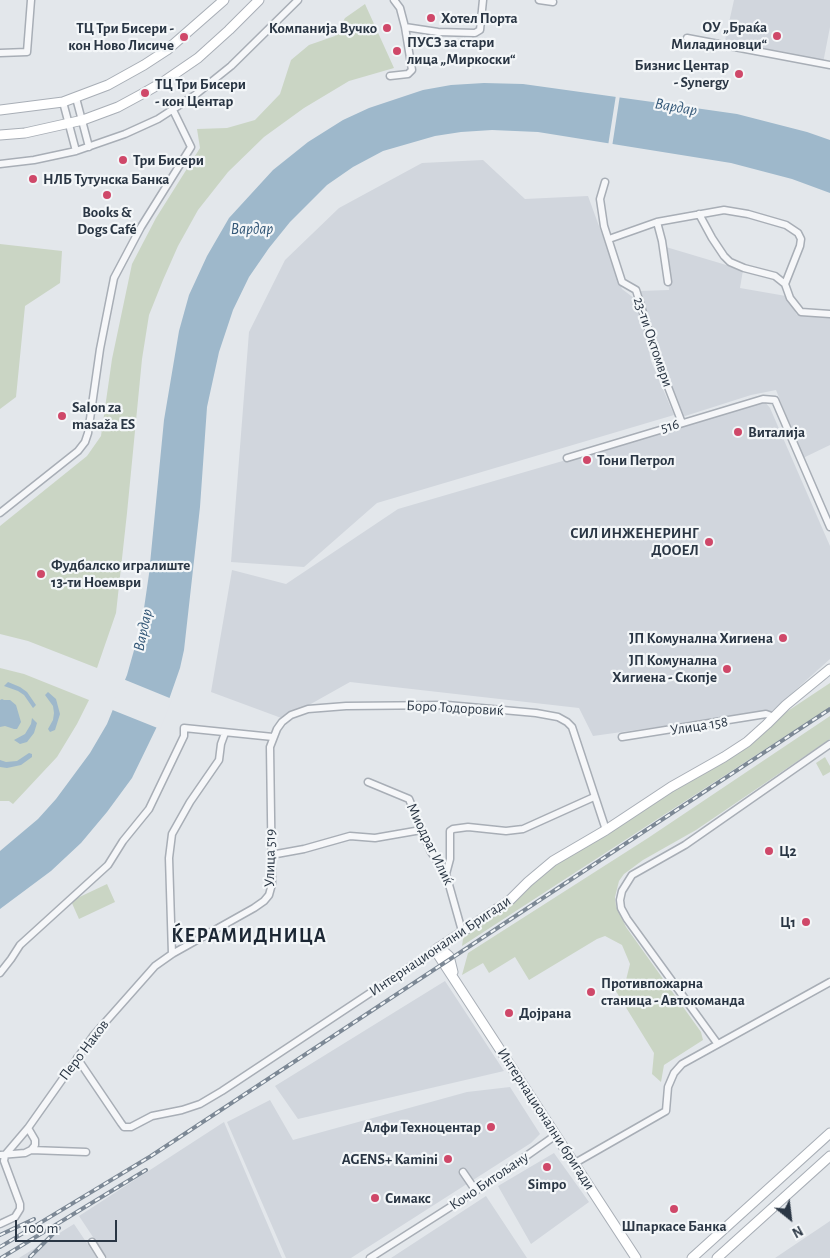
<!DOCTYPE html>
<html>
<head>
<meta charset="utf-8">
<style>
  body { margin:0 }
  #map { position:relative; width:830px; height:1258px; overflow:hidden; background:#e3e7eb; font-family:"Alegreya Sans",sans-serif }
  canvas { display:block }
  .north { position:absolute; left:765px; top:1193px; width:50px; height:50px; -webkit-text-stroke:4px #f3f6f8; paint-order:stroke; rotate:151deg; font-size:14px; font-weight:700; line-height:20px; text-align:center; color:#2a3644 }
  .north::after { content:''; display:block; margin:auto; width:18px; height:22px; background:#2a3644; clip-path:polygon(50% 0,100% 100%,50% 72%,0 100%) }
  .scale { position:absolute; left:15px; top:1220px; width:102px; height:22px; box-sizing:border-box; border:2px solid #2a3644; border-top:0; padding-left:6px; font-size:15px; line-height:18px; white-space:nowrap; color:#2a3644; -webkit-text-stroke:4px #f3f6f8; paint-order:stroke }
</style>
</head>
<body>
<div id="map">
<canvas width="830" height="1258"></canvas>
<div class="north">N</div>
<div class="scale">100 m</div>
</div>
<script>
const c = document.querySelector('canvas').getContext('2d');
c.lineJoin = 'round';
function fillPath(path, color) {
  c.fillStyle = color;
  c.fill(path, 'evenodd');
}
function toPath(rows) {
  const path = new Path2D();
  for (const r of rows) {
    path.moveTo(r[0], r[1]);
    for (let i = 2; i < r.length; i += 2) path.lineTo(r[i], r[i + 1]);
  }
  return path;
}
function stroke(path, color, width, dash) {
  c.strokeStyle = color;
  c.lineWidth = width;
  c.lineCap = dash ? 'butt' : 'round';
  c.setLineDash(dash || []);
  c.stroke(path);
}
function write(font, color, halo, rows, align = 'center') {
  c.font = font + ' "Alegreya Sans",sans-serif';
  c.lineWidth = 4.5;
  c.setLineDash([]);
  c.textBaseline = 'middle';
  c.strokeStyle = halo;
  c.fillStyle = color;
  for (const [text, x, y, turn = 0] of rows) {
    c.save();
    c.translate(x, y);
    c.rotate((+turn || 0) * Math.PI / 180);
    c.textAlign = isNaN(turn) ? turn : align;
    if (halo) c.strokeText(text, 0, 0);
    c.fillText(text, 0, 0);
    c.restore();
  }
}
const built = toPath([
  [734,0,830,0,830,27,823,63,724,45],
  [483,160,525,199,588,196,622,289,639,302,651,361,674,415,377,503,304,567,231,562,249,332,285,260,339,208,422,163],
  [666,247,743,270,740,288,786,296,797,315,830,318,830,445,803,458,776,390,751,395,682,417,660,361,639,291,669,290],
  [765,402,770,408,830,546,830,659,772,711,593,736,579,708,350,682,284,719,211,692,232,570,286,584,398,509],
  [445,981,504,1071,298,1119,275,1086],
  [510,1087,540,1134,531,1143,351,1258,286,1258,227,1122,270,1100,293,1140,467,1092],
  [224,1122,282,1258,107,1258,79,1216],
  [554,1153,589,1202,531,1244,498,1186],
  [486,1196,527,1258,391,1258],
  [830,1221,830,1258,775,1258],
  [74,1224,97,1258,19,1258]
]);
const green = toPath([
  [365,4,394,68,349,81,304,108,264,137,228,172,198,210,178,246,163,280,149,315,142,359,127,513,116,613,97,668,28,641,0,634,0,526,87,456,101,436,112,359,132,264,156,218,200,148,197,129,227,128,255,120,280,94,291,60,309,45,335,36,345,18],
  [0,244,62,251,60,283,25,306,16,397,0,409],
  [0,668,24,674,89,700,77,724,57,757,13,804,9,801,0,801],
  [830,683,830,707,462,946,464,932,548,870],
  [830,716,830,739,696,830,643,860,624,874,619,881,615,897,616,906,626,927,701,1032,703,1040,664,1065,661,1082,652,1074,654,1053,614,988,626,980,630,964,622,945,605,936,597,939,529,980,515,957,489,973,483,963,462,975,468,953,648,838],
  [825,757,830,766,830,772,823,776,816,763],
  [107,884,115,902,79,919,71,901]
]);
const water = toPath([
  [484,83,523,84,674,105,737,114,807,132,830,140,830,193,792,179,731,163,538,132,492,130,461,132,435,136,383,151,353,167,327,185,290,222,269,248,249,277,233,310,219,352,207,407,200,507,184,650,180,668,166,708,132,778,107,812,81,843,51,871,0,909,0,851,38,819,56,799,90,753,107,724,127,675,142,622,149,574,164,420,179,331,189,295,207,256,229,218,273,170,308,142,343,120,369,108,423,90,451,85],
  [8,682,20,687,27,692,36,705,33,708,24,695,18,691,4,686],
  [48,692,56,699,60,714,55,730,50,732,48,729,53,720,54,713,53,706,45,695],
  [2,699,4,700,10,700,16,705,21,722,17,729,14,729,5,726,0,727,0,700],
  [32,718,37,723,34,733,27,742,20,744,14,740,25,734,31,724],
  [29,753,32,754,32,757,21,765,7,768,0,767,0,760,6,762,17,761]
]);
const pier = toPath([
  [616,95,620,95,612,147,608,146],
  [123,679,172,699,160,729,110,709]
]);
const street = toPath([
  [539,0,553,2],
  [405,27,438,32,475,33,480,30,483,0],
  [687,38,830,65],
  [0,53,27,52,31,0],
  [390,76,408,74,412,70,405,27,400,8,394,0],
  [76,98,89,147],
  [63,102,76,151],
  [0,164,34,160,76,151,125,134,158,119,195,95,231,66,298,0],
  [605,182,600,199,604,226,622,282,636,290,658,361,682,423],
  [699,214,712,238,724,256,730,262,744,268,775,276,785,284],
  [657,222,662,241,668,282],
  [609,239,657,222,724,210,748,214,786,225,798,233,801,239,800,246,785,284],
  [785,284,790,298,801,312,830,314],
  [567,458,763,399,775,400,830,527],
  [0,513,78,451,85,442,88,433,100,349,114,278,141,227,191,147,173,110],
  [622,737,766,714,774,717],
  [368,782,409,799,431,852,446,874,462,931],
  [271,855,304,849,350,836,375,838,421,830],
  [446,874,450,859,450,831,453,829,468,827,506,831,523,829,594,797],
  [172,954,169,858,172,834,190,802,219,760,221,744,225,733],
  [0,973,11,959,20,945,108,865,123,841,149,809,184,736,184,728,273,737],
  [717,1043,627,919,621,908,620,900,622,891,632,875,685,845,830,744],
  [77,1058,121,1123,124,1127,131,1127,152,1116,182,1110,200,1104,222,1091,435,950],
  [31,1150,86,1152],
  [0,1155,25,1153,31,1150,35,1145,35,1140,28,1128],
  [575,1163,666,1111,668,1087,674,1073,682,1064,830,982],
  [463,1172,476,1191],
  [0,1224,15,1217,20,1209,20,1204,4,1161,5,1155,28,1128,93,1036,155,966,172,954,254,908,264,901,269,895,272,884,270,747,277,729,282,722,291,715,308,709,346,706,447,705,536,713,558,717,567,722,572,727,606,830],
  [92,1242,102,1258],
  [370,1258,488,1183,556,1135]
]);
const secondary = toPath([
  [0,110,63,102,108,85,144,65,167,50,224,0],
  [0,135,25,133,83,120,118,107,142,94,163,82,198,58,229,30,259,0],
  [439,947,449,956,453,972],
  [636,1258,435,950,510,900,528,882,553,861,606,830,671,787,724,757,747,742,767,724,786,705,830,669],
  [692,1258,830,1133],
  [717,1258,830,1156]
]);
const rail = toPath([
  [0,1235,34,1219],
  [0,1247,151,1156,830,709],
  [30,1257,59,1228],
  [1,1258,146,1170]
]);
const markers = [
  [431,18,5,"#cf4869"],
  [387,28,5,"#cf4869"],
  [777,36,5,"#cf4869"],
  [184,37,5,"#cf4869"],
  [397,51,5,"#cf4869"],
  [739,74,5,"#cf4869"],
  [145,93,5,"#cf4869"],
  [123,160,5,"#cf4869"],
  [33,179,5,"#cf4869"],
  [107,195,5,"#cf4869"],
  [62,416,5,"#cf4869"],
  [738,432,5,"#cf4869"],
  [587,460,5,"#cf4869"],
  [709,542,5,"#cf4869"],
  [41,574,5,"#cf4869"],
  [783,638,5,"#cf4869"],
  [727,669,5,"#cf4869"],
  [769,851,5,"#cf4869"],
  [806,922,5,"#cf4869"],
  [591,992,5,"#cf4869"],
  [509,1013,5,"#cf4869"],
  [491,1127,5,"#cf4869"],
  [448,1159,5,"#cf4869"],
  [547,1167,5,"#cf4869"],
  [375,1198,5,"#cf4869"],
  [674,1209,5,"#cf4869"]
];
const poiNames = [
  ["Хотел Порта",441,18],
  ["ОУ „Браќа",767,27,"right"],
  ["Миладиновци“",767,44,"right"],
  ["ТЦ Три Бисери -",174,28,"right"],
  ["кон Ново Лисиче",174,45,"right"],
  ["Компанија Вучко",377,28,"right"],
  ["ПУСЗ за стари",407,42],
  ["лица „Миркоски“",407,59],
  ["Бизнис Центар",729,65,"right"],
  ["- Synergy",729,82,"right"],
  ["ТЦ Три Бисери",155,84],
  ["- кон Центар",155,101],
  ["Три Бисери",133,160],
  ["НЛБ Тутунска Банка",43,179],
  ["Books &",107,212,"center"],
  ["Dogs Café",107,229,"center"],
  ["Salon za",72,407],
  ["masaža ES",72,424],
  ["Виталија",748,432],
  ["Тони Петрол",597,460],
  ["СИЛ ИНЖЕНЕРИНГ",699,533,"right"],
  ["ДООЕЛ",699,550,"right"],
  ["Фудбалско игралиште",51,565],
  ["13-ти Ноември",51,582],
  ["ЈП Комунална Хигиена",773,638,"right"],
  ["ЈП Комунална",717,660,"right"],
  ["Хигиена - Скопје",717,677,"right"],
  ["Ц2",779,851],
  ["Ц1",796,922,"right"],
  ["Противпожарна",601,983],
  ["станица - Автокоманда",601,1000],
  ["Дојрана",519,1013],
  ["Алфи Техноцентар",481,1127,"right"],
  ["AGENS+ Kamini",438,1159,"right"],
  ["Simpo",547,1184,"center"],
  ["Симакс",385,1198],
  ["Шпаркасе Банка",674,1226,"center"]
];
const streetNames = [
  ["23-ти Октомври",653,342,71],
  ["516",670,426,-16],
  ["Боро Тодоровиќ",455,708,3],
  ["Улица 158",699,726,-9],
  ["Миодраг Илиќ",430,844,64],
  ["Улица 519",270,858,-89],
  ["Интернационални Бригади",440,946,-34],
  ["Перо Наков",84,1050,-53],
  ["Интернационални бригади",546,1119,57],
  ["Кочо Битољану",489,1181,-34]
];
const waterNames = [
  ["Вардар",676,107,10],
  ["Вардар",252,229],
  ["Вардар",143,630,-78]
];
const districtNames = [
  ["ЌЕРАМИДНИЦА",249,936]
];
fillPath(built, '#d1d6dd');
fillPath(green, '#cad5c4');
fillPath(water, '#9eb8cb');
fillPath(pier, '#e3e7eb');
stroke(street, '#a8aeb6', 9);
stroke(secondary, '#a8aeb6', 11);
stroke(street, '#f6f7f9', 6);
stroke(secondary, '#fff', 9);
stroke(rail, '#7c8895', 4);
stroke(rail, '#f3f6f8', 2, [5.5]);
for (const [x, y, r, color] of markers) {
  const dot = new Path2D();
  dot.arc(x, y, r, 0, 2 * Math.PI);
  c.fillStyle = color;
  c.fill(dot);
  stroke(dot, '#f3f6f8', 2);
}
write('bold 15px', '#2a3644', '#f3f6f8', poiNames, 'left');
write('15px', '#2a3644', '#f3f6f8', streetNames);
write('italic 16px', '#345878', '#f3f6f8', waterNames);
c.letterSpacing = '1px';
write('bold 20px', '#1c2734', '#f3f6f8', districtNames);
c.letterSpacing = '0px';
</script>
</body>
</html>
